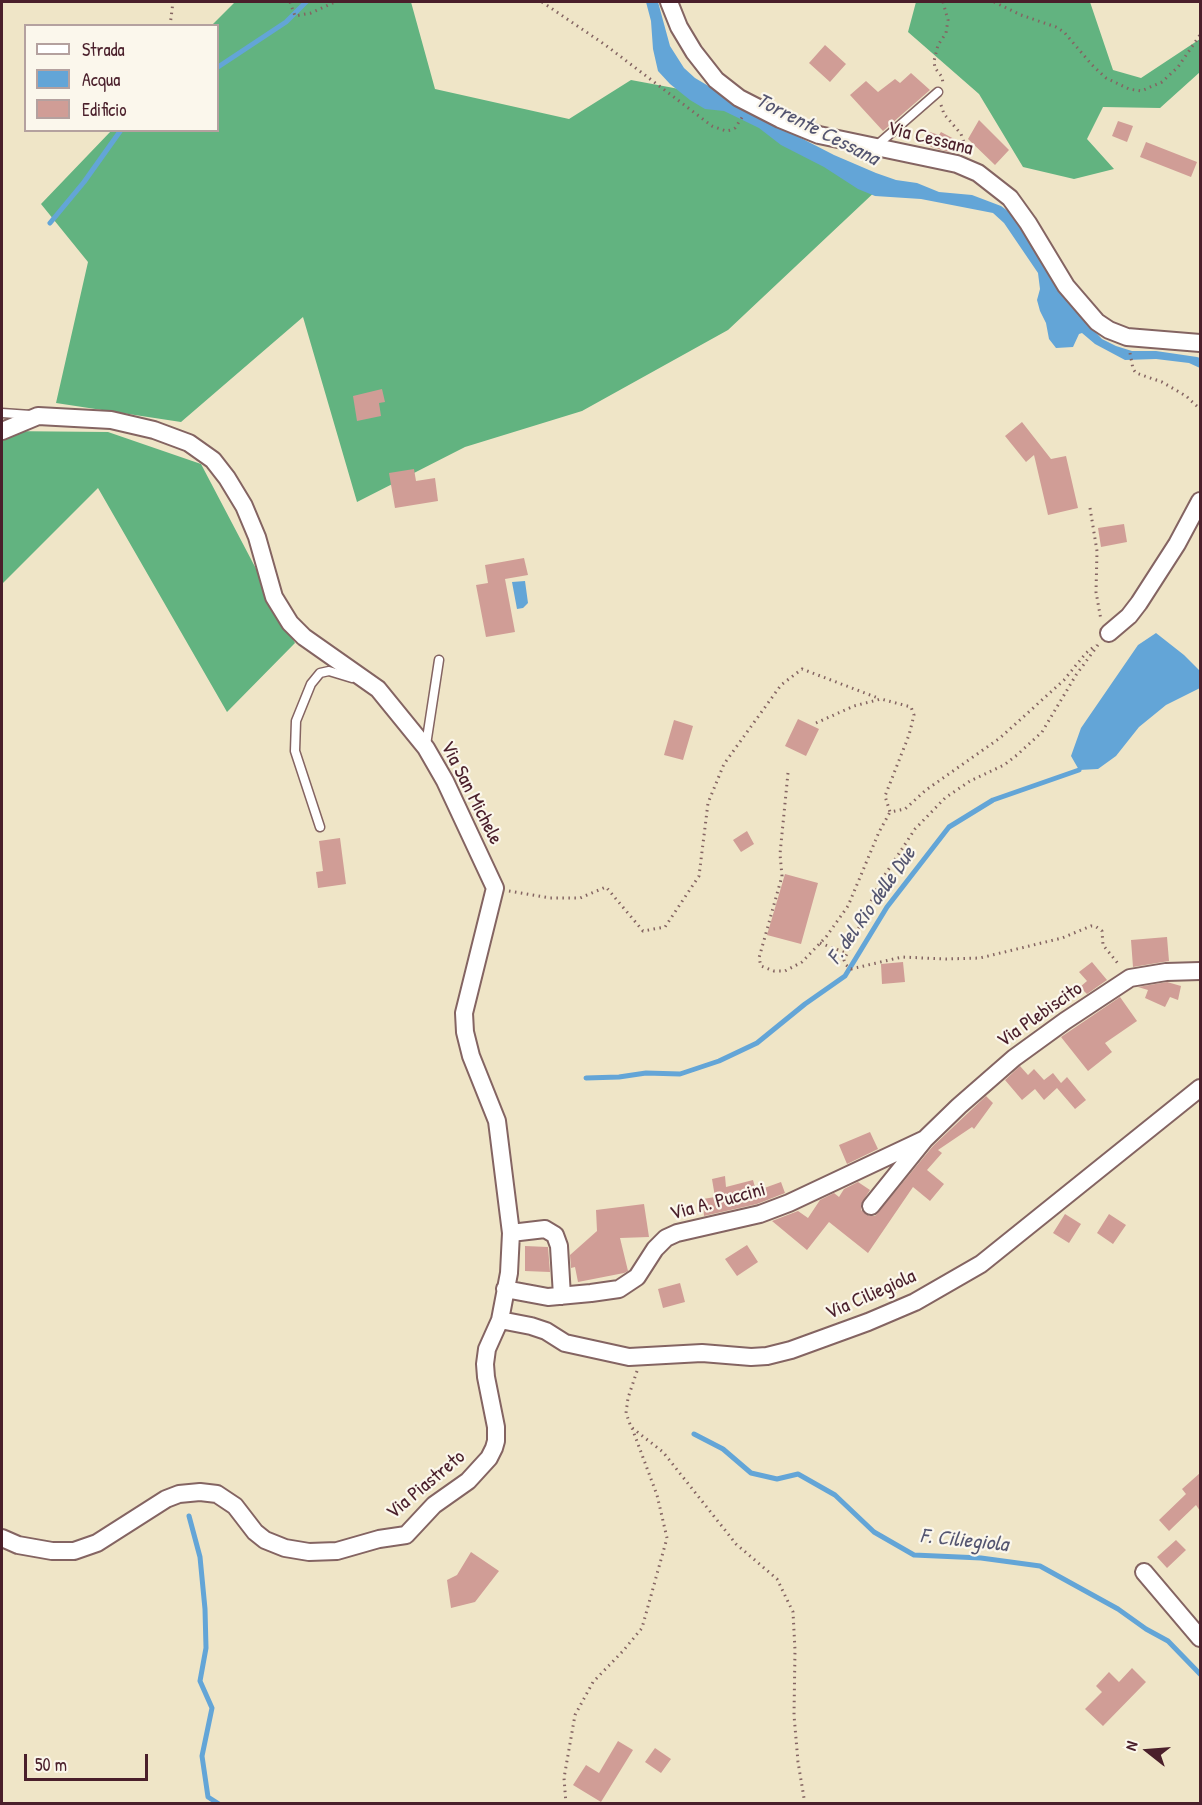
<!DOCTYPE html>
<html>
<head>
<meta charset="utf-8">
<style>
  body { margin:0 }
  #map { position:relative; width:1202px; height:1805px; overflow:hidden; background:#efe5c7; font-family:"Patrick Hand",sans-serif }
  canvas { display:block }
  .frame { position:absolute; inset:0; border:3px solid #4a1f2b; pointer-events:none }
  .legend { position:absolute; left:24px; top:24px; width:195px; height:108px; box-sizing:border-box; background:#fbf7ec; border:2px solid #b4a19f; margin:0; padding:8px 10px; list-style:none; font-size:18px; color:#4a1f2b }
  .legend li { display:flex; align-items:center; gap:12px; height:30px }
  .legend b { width:30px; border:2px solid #b4a19f }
  .north { position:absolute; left:1118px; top:1721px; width:60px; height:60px; -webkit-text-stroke:4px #fbf7ec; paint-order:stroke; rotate:287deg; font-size:16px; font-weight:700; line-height:24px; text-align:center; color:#4a1f2b }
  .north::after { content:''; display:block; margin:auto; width:21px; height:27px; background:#4a1f2b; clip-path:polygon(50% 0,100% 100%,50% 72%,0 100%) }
  .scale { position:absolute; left:24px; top:1754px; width:124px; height:27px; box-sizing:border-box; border:3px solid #4a1f2b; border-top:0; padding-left:8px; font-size:18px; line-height:21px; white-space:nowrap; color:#4a1f2b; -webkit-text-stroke:4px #fbf7ec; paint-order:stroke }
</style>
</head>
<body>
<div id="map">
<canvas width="1202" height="1805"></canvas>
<div class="frame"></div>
<ul class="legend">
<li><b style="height:8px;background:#fff"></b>Strada</li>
<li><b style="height:16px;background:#63a5d7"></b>Acqua</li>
<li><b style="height:16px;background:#d09d96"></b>Edificio</li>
</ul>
<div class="north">N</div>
<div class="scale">50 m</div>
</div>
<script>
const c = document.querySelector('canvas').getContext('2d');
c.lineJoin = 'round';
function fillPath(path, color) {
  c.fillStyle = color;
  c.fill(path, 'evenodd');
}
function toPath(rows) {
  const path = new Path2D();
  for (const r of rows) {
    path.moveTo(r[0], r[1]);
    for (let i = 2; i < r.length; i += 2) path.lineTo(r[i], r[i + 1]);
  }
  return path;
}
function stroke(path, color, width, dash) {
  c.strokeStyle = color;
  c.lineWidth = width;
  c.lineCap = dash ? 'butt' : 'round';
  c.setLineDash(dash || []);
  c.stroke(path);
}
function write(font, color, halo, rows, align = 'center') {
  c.font = font + ' "Patrick Hand",sans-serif';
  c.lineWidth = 4.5;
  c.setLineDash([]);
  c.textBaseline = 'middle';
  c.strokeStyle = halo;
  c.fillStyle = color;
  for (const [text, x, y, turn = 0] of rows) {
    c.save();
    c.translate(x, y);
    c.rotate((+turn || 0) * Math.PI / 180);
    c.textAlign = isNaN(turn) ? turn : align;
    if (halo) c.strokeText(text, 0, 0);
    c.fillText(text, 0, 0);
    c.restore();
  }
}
const forest = toPath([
  [235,2,411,2,435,89,569,119,631,80,706,94,879,188,728,330,582,411,465,447,357,502,303,317,181,422,56,403,88,262,41,204,111,131,218,130,218,26,212,25],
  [916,2,1090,2,1113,70,1141,78,1200,39,1200,72,1160,108,1103,107,1087,139,1114,169,1074,179,1023,167,979,94,908,32],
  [2,431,108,432,201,464,295,643,227,712,98,488,2,584]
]);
const water = toPath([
  [646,2,658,2,670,46,684,68,695,78,766,120,834,155,876,173,896,180,917,183,939,192,972,195,1001,206,1012,214,1068,303,1102,339,1116,346,1132,351,1156,351,1197,357,1200,358,1200,368,1189,363,1156,359,1125,360,1095,344,1082,333,1079,334,1073,347,1056,348,1049,339,1046,323,1040,311,1037,300,1040,289,1038,273,1004,223,993,213,921,199,875,196,858,189,824,167,781,145,759,128,724,111,705,109,690,100,670,84,658,71,653,49,651,21],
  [525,581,528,603,523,608,517,609,512,582],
  [1156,633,1184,655,1200,671,1200,688,1166,705,1139,727,1116,756,1098,769,1079,770,1071,756,1081,728,1138,645]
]);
const stream = toPath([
  [218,67,286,22,306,2],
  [50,223,84,182,121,130],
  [586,1078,619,1077,646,1073,680,1074,719,1061,757,1043,805,1004,845,976,887,907,949,827,993,800,1079,770],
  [694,1434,723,1449,751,1473,777,1479,798,1474,835,1495,874,1532,914,1555,981,1558,1040,1566,1118,1609,1146,1629,1168,1641,1200,1674],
  [189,1516,200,1557,205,1609,206,1648,200,1681,212,1708,202,1756,208,1797,219,1804]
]);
const building = toPath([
  [825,45,846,64,830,82,809,63],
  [911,73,930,90,883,131,850,95,866,81,878,92,895,79,900,83],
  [979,120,1009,150,995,165,968,139],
  [1118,121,1133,126,1127,142,1112,136],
  [930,132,939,135,941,132,958,141,950,152,934,148,925,144],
  [1146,142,1197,162,1191,177,1140,157],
  [382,389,385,402,379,403,381,416,357,421,353,396],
  [1022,422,1051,459,1066,456,1078,508,1048,515,1034,455,1026,462,1005,436],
  [414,469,416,481,435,478,438,501,395,508,389,473],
  [1124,524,1127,542,1101,547,1098,528],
  [524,558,528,575,505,579,515,632,486,637,476,585,488,583,485,565],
  [798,719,819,729,806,756,785,746],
  [674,720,693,726,683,760,664,755],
  [747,831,754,844,741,852,733,840],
  [340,838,346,884,318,888,316,872,323,871,319,841],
  [785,874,818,883,801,944,767,935],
  [1167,937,1169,961,1133,967,1131,940],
  [903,962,905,982,882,984,881,964],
  [1092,962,1107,980,1087,994,1080,987,1087,981,1079,972],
  [1167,982,1181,986,1178,1000,1170,997,1165,1007,1145,998,1148,990,1138,987],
  [1120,997,1137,1021,1105,1043,1112,1052,1088,1071,1061,1037],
  [1020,1066,1028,1075,1034,1069,1044,1080,1053,1073,1061,1083,1067,1077,1086,1100,1075,1109,1057,1088,1044,1100,1035,1089,1022,1100,1005,1080],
  [986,1096,993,1103,974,1129,972,1127,938,1150,942,1153,927,1170,944,1184,930,1201,913,1187,868,1253,829,1222,807,1250,772,1221,798,1211,808,1218,820,1200,834,1193,839,1197,844,1189,858,1182,870,1190,861,1204,861,1210,869,1216,875,1216,933,1146],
  [870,1132,878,1149,847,1164,839,1145],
  [725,1176,726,1187,753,1180,756,1191,781,1182,785,1193,757,1204,704,1216,703,1199,715,1197,712,1179],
  [644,1204,649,1237,620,1238,628,1271,624,1273,578,1282,575,1267,571,1268,570,1255,597,1231,596,1210],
  [1065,1214,1081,1224,1069,1243,1053,1233],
  [1109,1214,1126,1225,1113,1244,1097,1233],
  [747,1245,758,1262,737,1276,725,1259],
  [525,1246,548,1247,550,1272,525,1271],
  [680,1283,685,1302,663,1308,658,1289],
  [1200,1473,1200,1511,1196,1505,1169,1531,1159,1520,1186,1494,1182,1489],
  [1176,1540,1186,1550,1167,1568,1157,1557],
  [471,1552,499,1571,475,1602,451,1608,447,1580,457,1575],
  [1132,1668,1146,1682,1103,1726,1085,1709,1102,1692,1096,1686,1109,1672,1119,1682],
  [618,1741,633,1750,601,1802,573,1785,586,1765,599,1773],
  [655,1748,671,1759,661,1773,645,1762]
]);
const path = toPath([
  [290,2,295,16,311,13,335,2],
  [542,2,604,44,712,126,726,131,731,130,735,128,743,116],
  [943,2,948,20,946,33,938,45,934,61,935,68,942,77,943,83],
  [994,2,1021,15,1056,27,1064,32,1092,65,1106,78,1129,89,1141,91,1162,82,1178,67,1200,35],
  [170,26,173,2],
  [941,105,944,114,961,134,967,151],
  [1130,353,1133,369,1136,373,1162,382,1186,396,1200,409],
  [1090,508,1097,551,1096,592,1101,620],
  [1098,645,1076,675,1042,732,1017,755,1004,765,970,781,945,798,915,829,879,884,844,960,846,965,851,969,902,957,946,959,980,958,1062,938,1091,926,1095,926,1102,931,1103,945,1120,966],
  [816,723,854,706,881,699,911,707,914,715,909,735,885,796,890,812,905,809,926,790,1000,738,1064,680,1086,653,1096,645],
  [788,773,780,854,782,876,759,958,761,966,774,971,785,971,802,962,826,937,848,906,879,832,890,812],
  [509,891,550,898,580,898,606,887,643,931,665,927,699,876,708,803,724,764,781,685,802,669,878,698],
  [820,943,846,953],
  [637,1371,628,1398,626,1413,631,1427,663,1452,736,1544,777,1579,793,1612,795,1650,794,1715,798,1762,805,1804],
  [566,1804,564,1778,575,1715,593,1682,623,1651,642,1628,667,1538,657,1495,632,1428]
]);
const service = toPath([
  [875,147,938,92],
  [2,413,31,415],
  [426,745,439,660],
  [320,827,295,751,296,721,311,684,320,673,329,671,352,678]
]);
const minor = toPath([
  [669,2,679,27,694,52,716,80,739,98,780,119,819,135,957,164,978,173,1010,198,1028,223,1066,286,1097,322,1109,330,1127,337,1200,343],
  [2,431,38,416,111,420,154,430,189,443,213,460,227,478,244,506,257,537,274,597,290,623,304,637,378,689,426,748,445,781,495,888,464,1013,465,1032,471,1056,497,1121,511,1233,509,1273,500,1320,487,1349,485,1364,486,1377,496,1427,496,1441,494,1448,489,1458,468,1481,434,1505,406,1535,379,1539,337,1551,309,1552,285,1548,265,1540,255,1532,235,1506,217,1494,200,1492,179,1494,166,1499,97,1543,74,1551,52,1551,18,1545,2,1538],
  [1109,633,1129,616,1139,603,1177,544,1200,501],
  [871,1206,925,1139,959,1106,1014,1058,1065,1021,1130,978,1166,972,1200,971],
  [511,1233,545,1229,555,1235,559,1246,562,1296],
  [505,1289,548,1297,591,1293,619,1289,637,1277,655,1249,666,1238,677,1233,760,1214,789,1203,925,1139],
  [500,1320,531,1326,546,1331,565,1343,629,1357,702,1353,751,1357,767,1356,791,1350,868,1322,915,1302,981,1264,1200,1088],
  [1144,1572,1200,1638]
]);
const streetNames = [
  ["Via Cessana",930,139,14],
  ["Via San Michele",471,793,63],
  ["Via Plebiscito",1040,1015,-35],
  ["Via A. Puccini",718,1202,-15],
  ["Via Ciliegiola",871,1295,-24],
  ["Via Piastreto",426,1485,-40]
];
const waterNames = [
  ["Torrente Cessana",817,130,27],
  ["F. del Rio delle Due",872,906,-55],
  ["F. Ciliegiola",964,1541,6]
];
fillPath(forest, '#62b380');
fillPath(water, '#63a5d7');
stroke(stream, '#63a5d7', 5);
fillPath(building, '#d09d96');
stroke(service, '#846462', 11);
stroke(minor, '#846462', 20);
stroke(path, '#846462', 3, [1.5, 4.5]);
stroke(service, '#fff', 8);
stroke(minor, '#fff', 16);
write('20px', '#4a1f2b', '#fbf7ec', streetNames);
write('italic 21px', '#545570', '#fbf7ec', waterNames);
</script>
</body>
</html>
